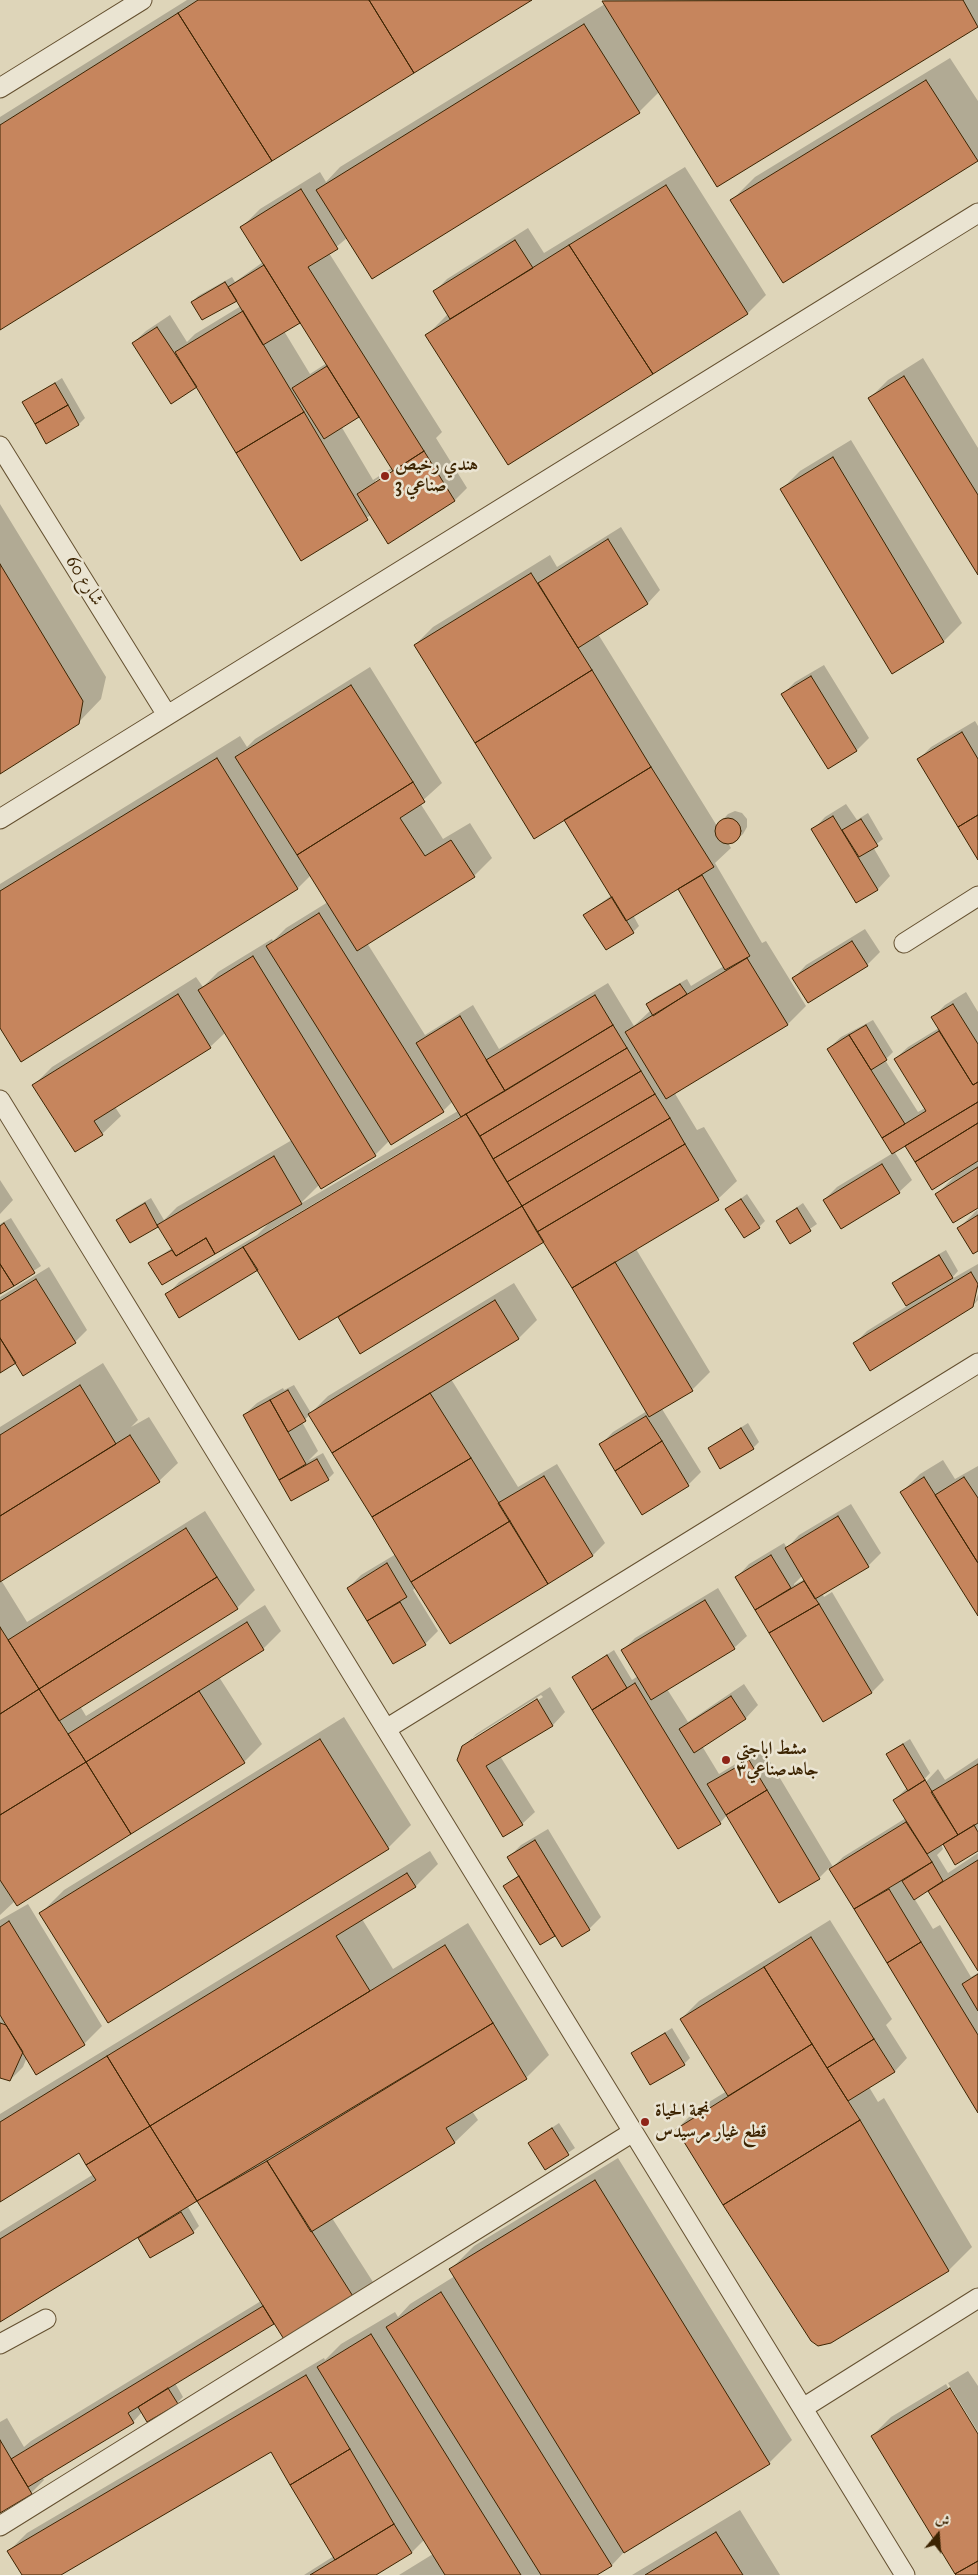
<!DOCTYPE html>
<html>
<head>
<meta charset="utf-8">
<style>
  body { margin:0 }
  #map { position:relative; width:978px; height:2575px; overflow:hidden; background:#ded5b9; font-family:"IM FELL Great Primer",Amiri,serif }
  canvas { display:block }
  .north { position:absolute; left:913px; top:2510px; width:50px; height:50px; -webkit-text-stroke:4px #eae4d2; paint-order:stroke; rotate:18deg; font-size:14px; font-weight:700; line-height:20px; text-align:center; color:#3c2402 }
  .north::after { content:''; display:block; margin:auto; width:18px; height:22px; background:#3c2402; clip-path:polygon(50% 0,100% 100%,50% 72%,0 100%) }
</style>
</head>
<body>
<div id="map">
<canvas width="978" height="2575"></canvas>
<div class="north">ش</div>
</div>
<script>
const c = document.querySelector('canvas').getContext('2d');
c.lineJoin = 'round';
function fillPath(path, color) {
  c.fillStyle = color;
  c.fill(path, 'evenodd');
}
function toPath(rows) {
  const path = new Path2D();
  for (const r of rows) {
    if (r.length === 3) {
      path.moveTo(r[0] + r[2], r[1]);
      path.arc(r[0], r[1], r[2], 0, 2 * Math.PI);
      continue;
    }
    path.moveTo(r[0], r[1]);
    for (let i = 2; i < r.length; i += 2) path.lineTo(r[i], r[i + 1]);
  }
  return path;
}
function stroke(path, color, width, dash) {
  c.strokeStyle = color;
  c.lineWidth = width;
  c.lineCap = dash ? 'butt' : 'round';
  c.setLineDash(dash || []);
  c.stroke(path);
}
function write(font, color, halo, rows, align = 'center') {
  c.font = font + ' "IM FELL Great Primer",Amiri,serif';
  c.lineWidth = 5;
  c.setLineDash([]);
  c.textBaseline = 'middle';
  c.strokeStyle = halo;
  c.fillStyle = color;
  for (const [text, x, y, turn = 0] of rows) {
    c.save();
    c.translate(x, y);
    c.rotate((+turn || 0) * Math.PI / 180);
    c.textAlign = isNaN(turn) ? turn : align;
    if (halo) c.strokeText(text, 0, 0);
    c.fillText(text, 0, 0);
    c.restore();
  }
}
const shadow = toPath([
  [187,0,529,0,0,328,0,117],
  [604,0,978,0,978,25,717,185,659,92,639,112,347,238,329,253,442,432,436,438,467,488,455,500,388,542,371,515,301,559,197,386,133,343,146,331,170,315,187,342,195,334,241,306,237,300,192,302,198,296,232,277,235,282,263,262,242,227,260,209,320,172,326,182,340,167,605,4],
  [300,320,327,363,310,374,284,331],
  [359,416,393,467,373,480,341,426],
  [413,457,375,484,375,481],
  [950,58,978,101,978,160,783,281,732,200,755,177],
  [685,167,766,295,748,313,427,335,448,314,435,291,447,279,528,228,544,253],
  [923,358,978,448,978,573,870,398,888,380],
  [62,378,85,418,79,424,47,442,24,402],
  [851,440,962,623,944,641,893,672,782,489,800,471],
  [0,504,106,677,101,699,78,723,0,772],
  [621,527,660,590,648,603,598,634,717,826,728,814,735,811,742,813,747,819,747,827,743,834,736,840,728,843,731,848,715,863,762,943,766,941,806,1006,788,1024,674,1092,697,1130,704,1127,737,1181,718,1199,636,1249,710,1372,692,1390,662,1409,701,1472,688,1485,600,1445,613,1432,647,1411,544,1241,360,1352,338,1315,258,1269,167,1295,179,1282,257,1235,271,1221,214,1253,150,1263,172,1248,159,1225,131,1242,118,1220,124,1214,151,1198,164,1220,177,1207,292,1140,226,1032,210,1047,115,1107,121,1116,102,1134,75,1150,34,1085,52,1067,196,977,203,987,218,972,272,939,273,941,286,928,328,902,311,875,298,888,21,1060,0,1026,0,884,240,736,247,747,255,739,370,667,442,783,420,803,443,839,470,823,492,858,474,876,367,943,425,1035,473,1005,499,1049,608,983,634,1026,651,1010,648,1004,654,998,687,979,691,986,724,966,678,887,633,915,639,926,633,932,585,915,612,895,565,818,415,645,433,627,550,555,557,567],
  [453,1101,458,1111,300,1204,319,1185,375,1155,390,1140,443,1111],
  [471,1110,472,1112,270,1233,270,1230],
  [824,665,869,738,857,750,783,694,795,682],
  [975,721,978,726,978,858,919,759,931,747],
  [846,804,857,820,868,813,883,839,873,847,890,876,878,889,857,901,813,830,825,817],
  [865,929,880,952,867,965,808,1001,794,978,806,965],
  [966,992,978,1012,978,1206,937,1194,957,1174,905,1144,894,1151,912,1180,899,1192,824,1200,837,1187,893,1153,828,1049,841,1037,873,1020,893,1052,885,1060,918,1112,925,1108,895,1059,908,1047,939,1028,932,1018,945,1005],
  [0,1180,13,1200,0,1214],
  [747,1194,765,1221,759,1227,727,1209],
  [803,1203,817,1224,791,1242,777,1221],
  [978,1209,978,1250,959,1228],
  [11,1218,41,1266,0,1293,0,1224],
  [946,1250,958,1271,950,1280,978,1264,978,1285,973,1302,975,1302,978,1294,978,1300,972,1306,855,1343,867,1331,907,1306,894,1283,900,1277],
  [49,1267,87,1330,75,1342,16,1362,0,1371,0,1297],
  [514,1283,537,1320,519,1338,451,1379,518,1487,557,1464,605,1543,593,1555,450,1642,416,1587,413,1590,438,1631,425,1644,394,1663,348,1588,361,1575,396,1554,310,1415,302,1422,318,1451,308,1461,323,1453,334,1473,328,1479,292,1499,244,1415,257,1403,283,1388,284,1390,294,1385,311,1413,328,1396],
  [103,1363,138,1420,131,1427,149,1417,178,1463,159,1481,1,1580,27,1622,205,1511,255,1590,237,1608,80,1706,86,1716,265,1605,281,1631,263,1649,219,1677,262,1744,244,1762,15,1901,0,1915,0,1427],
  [748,1423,759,1442,753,1448,709,1448],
  [943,1460,955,1479,978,1466,978,1613,902,1492,920,1474],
  [851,1504,881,1553,868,1566,822,1593,824,1597,832,1592,884,1680,872,1692,824,1720,737,1577,749,1564,784,1543,787,1548,799,1535],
  [803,1575,805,1579,794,1585,794,1584],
  [718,1588,747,1636,734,1648,667,1689,688,1722,744,1684,758,1705,746,1718,702,1746,719,1774,762,1748,833,1867,843,1857,906,1818,894,1800,908,1787,888,1755,894,1749,910,1739,930,1773,920,1784,922,1786,938,1769,945,1780,978,1758,978,1850,943,1843,941,1844,943,1849,937,1855,948,1873,978,1853,978,1969,930,1891,933,1886,914,1898,933,1929,940,1925,971,1977,978,1973,978,2111,829,1868,819,1878,727,1815,720,1823,679,1848,573,1677,614,1650,632,1680,638,1676,623,1650,635,1638],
  [550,1687,565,1712,553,1725,500,1756,535,1812,522,1824,463,1747,476,1734],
  [541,1695,543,1697,472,1741,472,1738],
  [344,1717,411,1825,388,1848,41,1913,64,1890],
  [548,1829,601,1917,589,1929,556,1934,540,1943,505,1886,519,1875,509,1857,521,1845],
  [430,1851,438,1864,415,1887,362,1919,393,1969,468,1923,549,2055,526,2078,472,2111,478,2120,455,2142,332,2218,373,2282,355,2300,275,2323,175,2383,183,2397,177,2403,142,2412,133,2422,42,2477,44,2480,31,2493,0,2511,0,2422,7,2418,24,2447,31,2441,261,2301,198,2201,188,2207,199,2226,193,2232,151,2257,139,2237,0,2322,0,2232,94,2174,79,2151,0,2200,0,2114],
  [28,1904,102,2026,84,2044,27,2057,23,2067,10,2080,0,2077,0,1920],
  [830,1920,892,2019,886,2025,907,2058,895,2071,869,2087,878,2102,884,2098,972,2247,949,2270,831,2342,677,2129,696,2110,727,2091,681,2019,699,2001],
  [672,2028,690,2058,684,2064,632,2053],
  [559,2123,575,2148,545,2169,529,2143],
  [618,2158,792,2440,769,2463,627,2549,612,2565,595,2575,399,2575,433,2554,425,2539,412,2552,374,2575,304,2575,334,2556,271,2450,58,2575,23,2575,9,2551,27,2533,324,2358,325,2360,341,2344,395,2312,398,2317,410,2304,455,2276,451,2269,474,2246],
  [968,2371,978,2386,978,2432,948,2383],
  [946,2384,978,2437,978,2575,957,2575,872,2436,891,2417],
  [740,2510,780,2575,632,2575]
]);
const building = toPath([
  [198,0,369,0,414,73,272,161,178,13,198,0],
  [369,0,532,0,414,73,369,0],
  [963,0,978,27,717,187,602,1,963,0],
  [178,13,272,161,0,330,0,125,178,13],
  [584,24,640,113,372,279,316,190,584,24],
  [926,80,978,161,783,283,730,200,926,80],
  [666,185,748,314,653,374,569,245,666,185],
  [301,189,338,249,308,267,424,451,393,471,240,227,301,189],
  [515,240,533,268,450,319,433,291,515,240],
  [569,245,653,374,508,465,425,335,569,245],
  [264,265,300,323,263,345,228,287,264,265],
  [225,282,237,301,202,320,191,302,225,282],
  [243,311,304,412,236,453,175,352,243,311],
  [157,327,197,387,171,404,132,343,157,327],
  [327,366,359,417,324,439,292,388,327,366],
  [904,376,978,495,978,575,868,398,904,376],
  [55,383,68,405,35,424,22,402,55,383],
  [68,405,79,425,46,444,35,424,68,405],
  [304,412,368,520,301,561,236,453,304,412],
  [424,451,455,501,388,544,357,494,424,451],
  [833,457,944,642,892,674,780,489,833,457],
  [608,539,648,604,578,648,538,583,608,539],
  [0,564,83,701,79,724,0,774,0,564],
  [531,573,592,670,475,743,414,645,531,573],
  [592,670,651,767,534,839,475,743,592,670],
  [811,676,857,751,828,769,781,694,811,676],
  [351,685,413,782,297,855,235,757,351,685],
  [962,732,978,759,978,815,958,827,917,759,962,732],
  [217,758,298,889,21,1062,0,1028,0,891,217,758],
  [651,767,714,867,626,921,564,820,651,767],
  [413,782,425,802,400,818,425,856,451,840,475,877,357,951,297,855,413,782],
  [978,815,978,860,958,827,978,815],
  [833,816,878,890,856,903,811,829,833,816],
  [728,831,13],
  [861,819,878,846,859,857,842,830,861,819],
  [702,875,750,956,725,970,678,889,702,875],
  [612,897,634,933,606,950,583,915,612,897],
  [319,913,444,1112,391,1145,266,946,319,913],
  [852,941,868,966,808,1003,792,978,852,941],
  [253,956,376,1156,321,1189,198,990,253,956],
  [747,958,788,1025,666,1099,625,1032,747,958],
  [680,984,687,994,653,1016,646,1004,680,984],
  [178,994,211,1048,94,1121,103,1135,75,1152,32,1085,178,994],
  [595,995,613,1025,505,1091,486,1060,595,995],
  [953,1004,978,1044,978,1082,973,1085,931,1017,953,1004],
  [460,1016,505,1091,461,1117,416,1043,460,1016],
  [613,1025,627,1048,480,1136,466,1114,613,1025],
  [866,1025,887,1060,871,1070,849,1035,866,1025],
  [939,1031,973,1085,978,1082,978,1102,892,1154,882,1138,926,1111,894,1059,939,1031],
  [849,1035,905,1124,882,1138,827,1049,849,1035],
  [627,1048,641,1071,493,1159,480,1136,627,1048],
  [641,1071,655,1094,507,1182,493,1159,641,1071],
  [655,1094,670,1118,522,1206,507,1182,655,1094],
  [978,1102,978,1123,915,1162,905,1146,978,1102],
  [466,1114,522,1206,299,1340,243,1247,466,1114],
  [670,1118,685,1144,537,1232,522,1206,670,1118],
  [978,1123,978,1161,932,1190,915,1162,978,1123],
  [685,1144,719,1200,572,1288,537,1232,685,1144],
  [274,1156,302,1204,215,1254,206,1238,176,1256,157,1225,274,1156],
  [882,1164,900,1193,841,1229,823,1200,882,1164],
  [978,1167,978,1208,953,1223,935,1194,978,1167],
  [741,1199,760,1228,744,1238,725,1209,741,1199],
  [145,1203,158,1227,130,1243,116,1220,145,1203],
  [522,1206,544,1242,360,1354,338,1317,522,1206],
  [797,1208,811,1231,790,1244,776,1221,797,1208],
  [978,1215,978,1251,973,1254,957,1228,978,1215],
  [4,1223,35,1273,14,1286,0,1264,0,1226,4,1223],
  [206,1238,215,1254,162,1285,148,1263,172,1250,176,1256,206,1238],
  [243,1247,258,1270,179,1318,165,1294,243,1247],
  [939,1255,953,1278,906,1306,892,1283,939,1255],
  [615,1262,693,1391,649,1417,572,1288,615,1262],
  [0,1264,14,1286,0,1294,0,1264],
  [971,1272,978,1284,973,1307,870,1371,853,1343,971,1272],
  [36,1279,76,1343,23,1376,0,1338,0,1301,36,1279],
  [495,1300,519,1339,332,1453,308,1414,495,1300],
  [0,1338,16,1363,0,1373,0,1338],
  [80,1385,116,1444,0,1516,0,1435,80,1385],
  [288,1390,306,1421,288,1432,270,1400,288,1390],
  [430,1393,471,1458,372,1517,332,1453,430,1393],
  [270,1400,306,1464,279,1480,243,1415,270,1400],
  [646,1416,662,1441,615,1471,599,1444,646,1416],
  [741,1428,754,1449,720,1469,708,1448,741,1428],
  [130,1435,160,1482,0,1582,0,1516,130,1435],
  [662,1441,689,1486,642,1515,615,1471,662,1441],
  [471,1458,510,1521,411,1582,372,1517,471,1458],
  [317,1459,329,1480,291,1501,279,1480,317,1459],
  [544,1476,593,1556,548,1584,498,1503,544,1476],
  [924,1477,978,1563,978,1616,900,1492,924,1477],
  [964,1477,978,1498,978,1563,935,1495,964,1477],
  [838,1516,869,1567,815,1599,785,1548,838,1516],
  [510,1521,548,1584,450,1644,411,1582,510,1521],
  [186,1528,217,1577,39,1689,8,1640,186,1528],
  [771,1555,791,1588,755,1610,735,1577,771,1555],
  [387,1563,407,1597,367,1621,347,1588,387,1563],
  [217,1577,238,1609,59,1721,39,1689,217,1577],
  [804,1581,819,1604,769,1633,755,1610,804,1581],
  [705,1600,735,1649,651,1700,621,1650,705,1600],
  [400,1602,426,1645,393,1664,367,1621,400,1602],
  [819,1604,872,1693,823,1722,769,1633,819,1604],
  [247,1622,264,1650,86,1762,68,1734,247,1622],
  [0,1627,39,1689,0,1714,0,1627],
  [607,1655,627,1688,592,1710,572,1677,607,1655],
  [635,1683,721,1824,678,1849,592,1710,635,1683],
  [39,1689,86,1762,0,1815,0,1714,39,1689],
  [199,1691,245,1763,131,1834,86,1762,199,1691],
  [731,1696,746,1719,694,1753,679,1729,731,1696],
  [537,1699,553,1726,486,1766,523,1825,503,1837,457,1760,462,1746,537,1699],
  [320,1739,389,1849,108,2023,39,1913,320,1739],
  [903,1744,925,1780,908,1791,886,1754,903,1744],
  [749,1760,767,1790,726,1815,707,1784,749,1760],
  [86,1762,131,1834,17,1906,0,1880,0,1815,86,1762],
  [978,1764,978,1823,958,1835,931,1792,978,1764],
  [925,1780,958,1835,927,1854,893,1800,925,1780],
  [767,1790,820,1879,779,1903,726,1815,767,1790],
  [906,1822,932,1862,854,1909,829,1869,906,1822],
  [974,1825,978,1832,978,1851,955,1865,943,1844,974,1825],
  [535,1840,590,1930,562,1947,507,1857,535,1840],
  [978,1860,978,1971,928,1891,978,1860],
  [932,1862,943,1881,914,1900,902,1881,932,1862],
  [407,1873,416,1887,336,1936,370,1991,150,2126,107,2056,407,1873],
  [519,1876,555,1936,540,1945,503,1886,519,1876],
  [889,1889,921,1942,887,1963,854,1909,889,1889],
  [9,1921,85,2045,36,2075,0,2015,0,1927,9,1921],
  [811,1937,874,2039,827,2068,764,1967,811,1937],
  [921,1942,978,2035,978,2113,887,1963,921,1942],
  [445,1945,493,2023,197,2201,150,2126,445,1945],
  [764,1967,812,2044,728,2096,680,2019,764,1967],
  [978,1974,978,2011,962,1984,978,1974],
  [0,2023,6,2025,23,2052,10,2081,0,2078,0,2023],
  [493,2023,527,2079,446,2128,455,2143,311,2232,267,2161,493,2023],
  [665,2033,685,2065,650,2085,631,2053,665,2033],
  [874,2039,895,2072,848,2101,827,2068,874,2039],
  [812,2044,860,2120,723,2205,676,2129,812,2044],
  [107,2056,150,2126,86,2165,79,2153,0,2202,0,2122,107,2056],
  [860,2120,949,2271,831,2343,818,2346,811,2341,723,2205,860,2120],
  [150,2126,197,2201,0,2322,0,2239,96,2180,86,2165,150,2126],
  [552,2128,569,2155,545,2170,528,2143,552,2128],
  [267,2161,356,2301,287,2344,197,2201,267,2161],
  [595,2180,770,2464,624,2553,449,2269,595,2180],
  [181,2212,194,2233,150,2258,138,2238,181,2212],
  [441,2292,612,2566,597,2575,541,2575,386,2327,441,2292],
  [263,2306,274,2324,128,2413,134,2423,28,2487,11,2459,263,2306],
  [371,2334,521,2575,445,2575,317,2367,371,2334],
  [306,2375,350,2449,290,2485,271,2452,61,2575,22,2575,7,2551,306,2375],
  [168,2388,178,2404,147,2422,138,2407,168,2388],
  [950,2388,978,2434,978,2561,955,2574,871,2436,950,2388],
  [0,2440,32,2494,0,2513,0,2440],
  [350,2449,394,2524,335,2560,290,2485,350,2449],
  [394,2524,412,2553,376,2575,310,2575,394,2524],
  [716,2532,743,2575,645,2575,716,2532],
  [978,2561,978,2575,956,2575,955,2574,978,2561]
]);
const lane = toPath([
  [0,88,142,0],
  [0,446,167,715],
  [0,819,978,213],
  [904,943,978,896],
  [0,1100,905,2575],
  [386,1729,978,1363],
  [0,2344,46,2319],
  [803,2408,978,2298],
  [0,2526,633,2132]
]);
const markers = [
  [385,476,5,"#8f2418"],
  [726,1760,5,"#8f2418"],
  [645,2122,5,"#8f2418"]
];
const poiNames = [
  ["هندي رخيص",395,466],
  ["صناعي 3",395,487],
  ["مشط اباجتي",736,1750],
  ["جاهدصناعي٣",736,1771],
  ["نجمة الحياة",655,2112],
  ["قطع غيار مرسيدس",655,2133]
];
const streetNames = [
  ["شارع 60",84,581,58]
];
fillPath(shadow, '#0003');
fillPath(building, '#c6855d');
stroke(building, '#3c2402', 1);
stroke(lane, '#645030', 21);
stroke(lane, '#eae4d2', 19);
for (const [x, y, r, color] of markers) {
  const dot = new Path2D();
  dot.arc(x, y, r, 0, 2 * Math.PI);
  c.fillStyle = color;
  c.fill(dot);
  stroke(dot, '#eae4d2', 2);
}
write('bold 18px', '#3c2402', '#eae4d2', poiNames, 'left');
write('18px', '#3c2402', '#eae4d2', streetNames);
</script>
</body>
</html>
